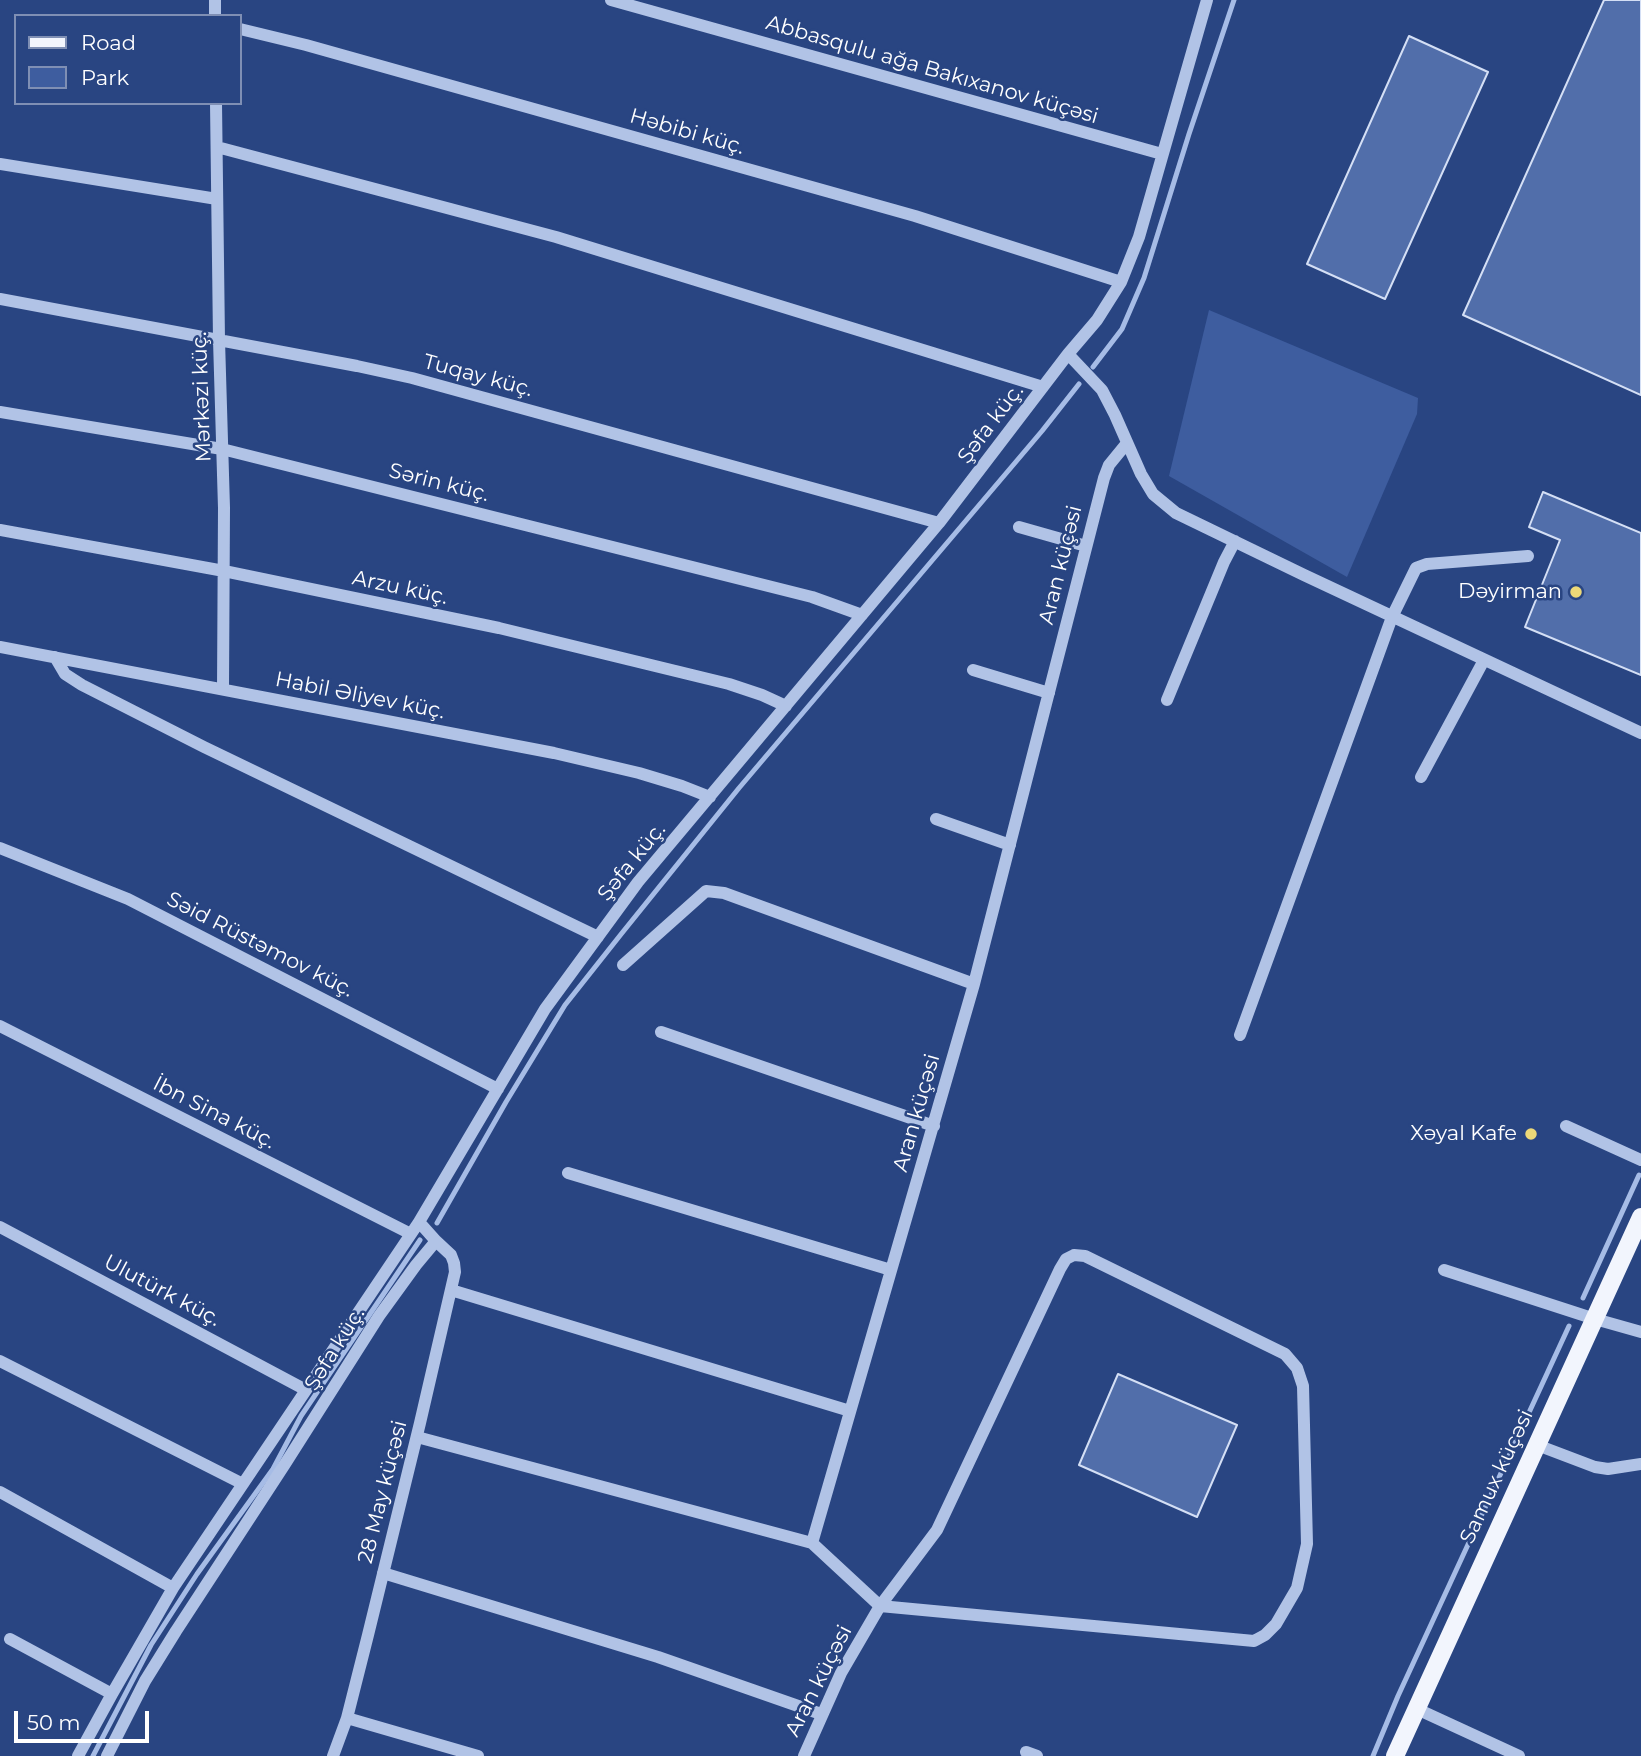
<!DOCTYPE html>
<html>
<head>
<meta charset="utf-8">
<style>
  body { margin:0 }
  #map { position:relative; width:1641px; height:1756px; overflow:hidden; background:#294582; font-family:Montserrat,sans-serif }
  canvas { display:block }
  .legend { position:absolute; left:14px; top:14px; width:228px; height:91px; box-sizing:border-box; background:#294582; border:2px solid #7f8fb4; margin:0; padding:9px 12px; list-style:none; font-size:21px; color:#fff }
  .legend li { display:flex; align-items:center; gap:14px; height:35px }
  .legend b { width:35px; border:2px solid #7f8fb4 }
  .scale { position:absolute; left:14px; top:1711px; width:135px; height:32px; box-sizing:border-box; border:4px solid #fff; border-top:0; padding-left:9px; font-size:21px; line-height:24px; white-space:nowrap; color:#fff; -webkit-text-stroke:5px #294582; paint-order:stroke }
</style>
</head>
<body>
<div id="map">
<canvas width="1641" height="1756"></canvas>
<ul class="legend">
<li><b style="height:9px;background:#f2f5fd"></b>Road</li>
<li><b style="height:19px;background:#3e5d9f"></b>Park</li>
</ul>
<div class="scale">50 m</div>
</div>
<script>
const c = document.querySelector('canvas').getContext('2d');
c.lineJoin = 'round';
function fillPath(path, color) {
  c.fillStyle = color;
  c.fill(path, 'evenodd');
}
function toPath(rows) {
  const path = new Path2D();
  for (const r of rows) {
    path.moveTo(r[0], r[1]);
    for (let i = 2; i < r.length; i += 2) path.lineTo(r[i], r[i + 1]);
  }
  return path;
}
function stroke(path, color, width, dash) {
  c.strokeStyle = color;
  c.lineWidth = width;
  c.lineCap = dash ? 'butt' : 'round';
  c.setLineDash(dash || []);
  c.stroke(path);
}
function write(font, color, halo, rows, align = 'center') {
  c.font = font + ' Montserrat,sans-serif';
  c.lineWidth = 5;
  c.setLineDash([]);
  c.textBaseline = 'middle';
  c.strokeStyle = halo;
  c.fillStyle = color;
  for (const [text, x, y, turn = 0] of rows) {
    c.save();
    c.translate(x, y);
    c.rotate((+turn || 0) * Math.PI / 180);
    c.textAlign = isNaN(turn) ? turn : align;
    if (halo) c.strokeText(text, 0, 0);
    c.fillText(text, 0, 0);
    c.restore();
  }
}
const green = toPath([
  [1209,310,1418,398,1417,414,1347,577,1169,476]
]);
const stream = toPath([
  [1093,367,1122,329,1144,278,1189,134,1234,0],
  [437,1223,506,1102,565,1005,622,933,739,788,1042,431,1079,384],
  [1583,1298,1639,1175],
  [93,1756,151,1645,197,1574,273,1469,301,1416,420,1240],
  [1373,1756,1398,1696,1569,1326]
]);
const building = toPath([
  [1604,0,1641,0,1641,395,1463,315,1604,0],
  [1409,36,1488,72,1385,299,1307,264,1409,36],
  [1543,492,1641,533,1641,675,1525,627,1560,540,1529,527,1543,492],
  [1118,1374,1237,1425,1197,1517,1079,1465,1118,1374]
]);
const minor = toPath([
  [215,0,215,16],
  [611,0,1162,154],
  [240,29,306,45,915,216,1121,282],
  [216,103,219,340,224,508,223,689],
  [217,147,556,237,1043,387],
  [0,164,217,199],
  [0,299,357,366,412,378,939,523],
  [1068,354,1102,390,1115,415,1141,474,1153,494,1176,513,1304,575,1641,733],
  [0,412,222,449,812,597,862,615],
  [1019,527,1086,546],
  [0,530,224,571,499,628,729,684,762,695,786,706],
  [0,647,554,753,639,773,682,786,710,797],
  [55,657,65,674,82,685,204,747,598,937],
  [973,670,1049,693],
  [1167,700,1224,562,1235,541],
  [1421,777,1484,660],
  [936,819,1010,845],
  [0,848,128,899,498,1089],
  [623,965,706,891,724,893,974,984],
  [0,1026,411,1234],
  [661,1032,934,1126],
  [1240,1035,1392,617,1416,568,1427,564,1528,556],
  [1566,1126,1641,1160],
  [568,1173,891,1270],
  [0,1227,306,1390],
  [1074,1255,1085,1256,1285,1354,1297,1368,1303,1386,1307,1544,1297,1588,1276,1624,1265,1635,1254,1641,880,1606,937,1530,1060,1269,1066,1259,1074,1255],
  [1444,1270,1595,1319,1641,1332],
  [451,1290,850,1411],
  [0,1361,243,1484],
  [417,1437,812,1543],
  [1537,1445,1595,1467,1608,1469,1641,1464],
  [0,1492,173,1588],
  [383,1573,658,1657,821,1714],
  [10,1639,112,1694],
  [1417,1709,1519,1756],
  [347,1718,478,1756],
  [1026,1752,1037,1756],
  [78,1756,112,1694,173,1588,419,1222],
  [107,1756,145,1681,176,1631,285,1464,379,1316,416,1265,436,1241,419,1222,545,1009,638,882,939,523,1068,354,1097,320,1121,282,1139,237,1207,0],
  [333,1756,347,1718,368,1635,420,1423,455,1272,454,1263,451,1255,436,1241],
  [804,1756,841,1673,880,1606,812,1543,974,984,1104,478,1109,465,1127,443]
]);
const major = toPath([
  [1395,1756,1641,1217]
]);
const markers = [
  [1576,592,7,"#edd978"],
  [1531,1134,7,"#edd978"]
];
const streetNames = [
  ["Abbasqulu ağa Bakıxanov küçəsi",932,70,16],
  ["Həbibi küç.",687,132,16],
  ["Tuqay küç.",478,376,15],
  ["Mərkəzi küç.",202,397,-92],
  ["Şəfa küç.",991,424,-53],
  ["Sərin küç.",439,483,14],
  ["Aran küçəsi",1061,565,-76],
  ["Arzu küç.",400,588,12],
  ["Habil Əliyev küç.",360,696,11],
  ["Şəfa küç.",632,862,-51],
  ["Səid Rüstəmov küç.",260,945,27],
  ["İbn Sina küç.",214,1113,27],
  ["Aran küçəsi",917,1113,-74],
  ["Ulutürk küç.",162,1291,28],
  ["Şəfa küç.",335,1349,-58],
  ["Samux küçəsi",1497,1477,-65],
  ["28 May küçəsi",383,1492,-76],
  ["Aran küçəsi",819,1681,-63]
];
const poiNames = [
  ["Dəyirman",1562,592],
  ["Xəyal Kafe",1517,1134]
];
fillPath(green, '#3e5d9f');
stroke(stream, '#a6bce6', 5);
fillPath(building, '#516eaa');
stroke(building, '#d4dff5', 2);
stroke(minor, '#b1c3e6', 12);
stroke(major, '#f2f5fd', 18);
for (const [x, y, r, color] of markers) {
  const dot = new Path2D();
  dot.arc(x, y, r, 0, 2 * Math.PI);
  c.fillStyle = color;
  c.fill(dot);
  stroke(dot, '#294582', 2.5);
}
write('21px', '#fff', '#294582', streetNames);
write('21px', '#fff', '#294582', poiNames, 'right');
</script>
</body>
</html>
